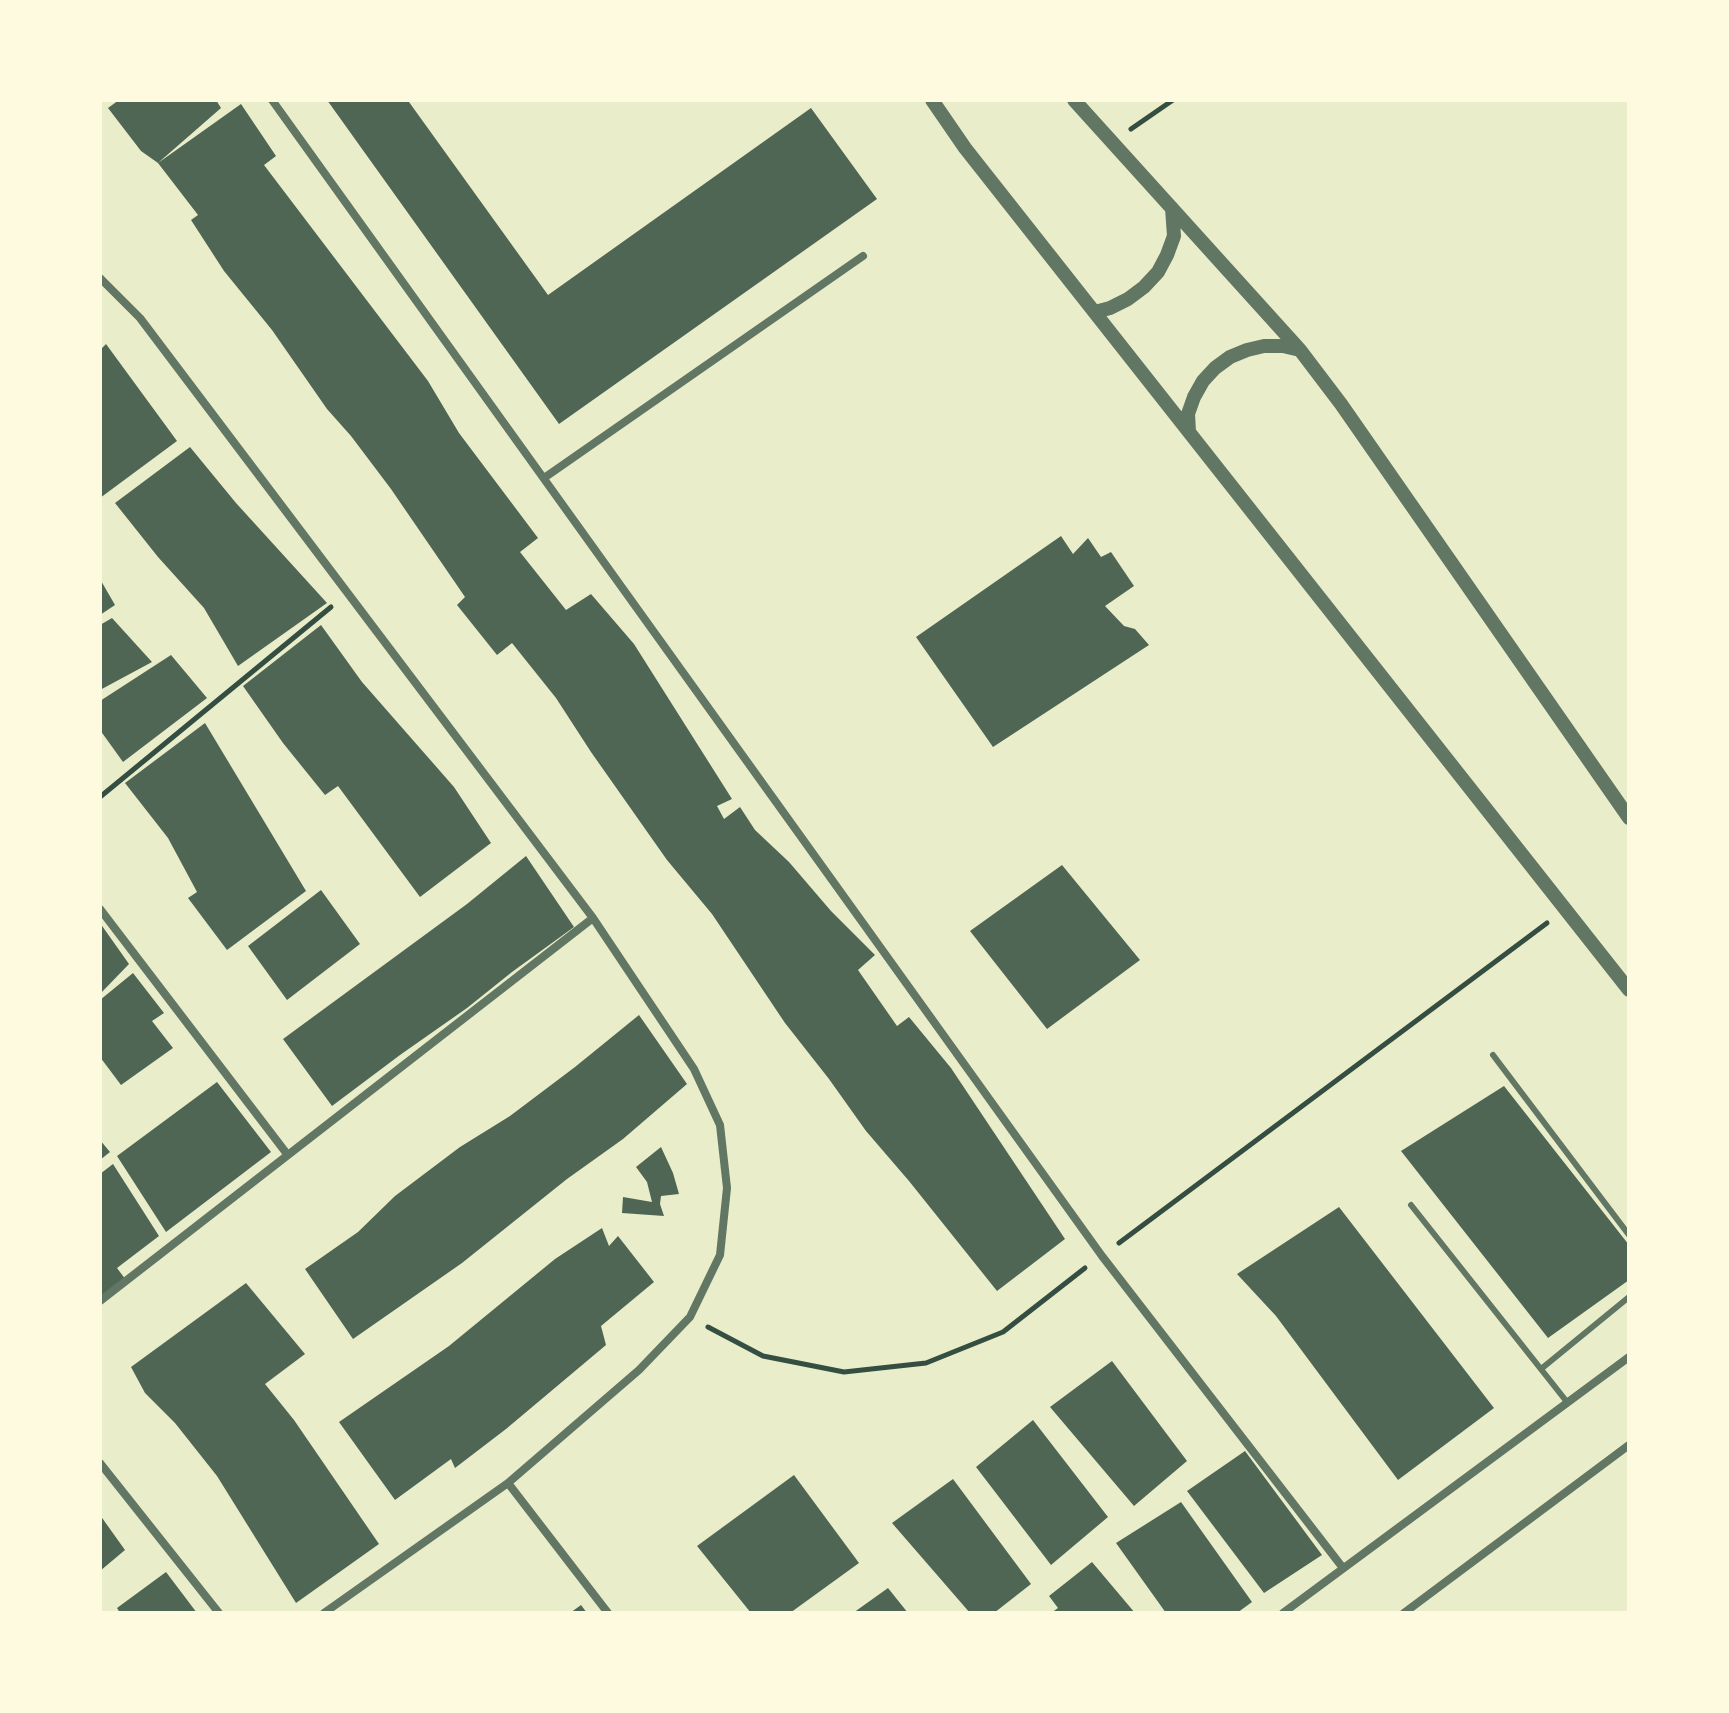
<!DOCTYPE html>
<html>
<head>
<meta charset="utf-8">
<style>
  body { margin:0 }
  #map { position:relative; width:1729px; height:1713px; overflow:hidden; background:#e9edc9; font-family:"DejaVu Sans",sans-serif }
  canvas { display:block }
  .frame { position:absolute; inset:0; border:102px solid #fefae0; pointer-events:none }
</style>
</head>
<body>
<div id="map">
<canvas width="1729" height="1713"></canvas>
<div class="frame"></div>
</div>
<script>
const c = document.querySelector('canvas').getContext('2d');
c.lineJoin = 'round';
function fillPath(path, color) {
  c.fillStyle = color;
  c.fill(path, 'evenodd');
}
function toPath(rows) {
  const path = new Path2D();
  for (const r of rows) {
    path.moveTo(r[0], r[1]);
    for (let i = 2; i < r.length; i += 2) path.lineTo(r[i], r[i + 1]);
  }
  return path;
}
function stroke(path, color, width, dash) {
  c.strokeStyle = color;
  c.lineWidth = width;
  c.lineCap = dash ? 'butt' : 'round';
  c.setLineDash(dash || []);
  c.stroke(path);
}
const building = toPath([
  [119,100,216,100,221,108,158,163,141,151,108,108],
  [327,100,412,100,409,102,548,295,811,108,877,199,559,424],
  [241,104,276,156,264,165,428,381,459,433,538,538,520,552,566,610,591,594,634,644,732,799,717,806,724,819,740,807,755,830,789,862,831,911,875,955,858,970,897,1026,909,1017,951,1068,1065,1239,997,1291,909,1181,866,1131,829,1079,785,1023,712,914,667,860,591,752,556,698,512,643,497,655,457,605,465,597,391,489,351,436,327,409,272,330,224,271,191,220,198,215,158,163],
  [106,344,177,441,100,498,100,350],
  [190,447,236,503,327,603,238,666,204,608,158,557,115,503],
  [1061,536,1073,554,1088,538,1101,557,1111,552,1134,586,1105,606,1124,626,1135,629,1149,645,993,747,916,637],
  [100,579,115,605,100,615],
  [112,618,152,662,100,690,100,625],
  [321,625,362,682,454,787,491,843,420,897,338,786,325,795,283,743,243,686],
  [171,655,207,698,123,762,100,730,100,701],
  [205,723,306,891,227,950,188,898,197,892,168,838,125,783],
  [526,856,574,927,512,972,467,1008,400,1055,332,1106,283,1039,467,904],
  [1062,865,1140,960,1047,1029,970,931],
  [321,890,360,944,287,1000,248,946],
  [100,923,129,964,100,994],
  [133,973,164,1013,152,1021,173,1048,121,1085,100,1057,100,1000],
  [639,1015,687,1084,623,1139,567,1179,462,1263,353,1339,305,1269,358,1232,395,1196,460,1147,510,1116,575,1067],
  [217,1082,271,1152,166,1232,117,1156],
  [1504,1086,1629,1245,1629,1280,1548,1338,1401,1151],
  [100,1140,110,1152,100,1160],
  [661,1147,673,1173,679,1194,661,1196,660,1204,664,1216,622,1213,623,1197,652,1202,647,1182,636,1167],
  [113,1164,159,1236,117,1268,126,1280,100,1297,100,1174],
  [1339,1207,1494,1408,1398,1480,1276,1316,1237,1274],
  [602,1228,609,1246,618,1236,654,1282,601,1326,606,1345,506,1429,455,1468,451,1459,395,1500,339,1422,449,1346,555,1259],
  [246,1283,305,1354,265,1384,294,1420,379,1544,296,1603,217,1476,175,1423,145,1393,131,1367],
  [1112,1361,1187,1461,1134,1506,1050,1407],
  [1033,1420,1108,1517,1051,1565,976,1467],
  [1245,1451,1322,1555,1264,1593,1187,1491],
  [794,1475,859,1563,790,1613,751,1613,697,1546],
  [953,1479,1031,1584,994,1613,970,1613,892,1523],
  [1181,1502,1252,1602,1237,1613,1166,1613,1116,1543],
  [100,1515,125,1550,100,1571],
  [1092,1562,1135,1613,1051,1613,1058,1608,1049,1596],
  [166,1572,197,1613,120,1613,117,1608],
  [888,1588,908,1613,853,1613],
  [581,1605,587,1613,570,1613]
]);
const path = toPath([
  [1131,129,1173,100],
  [100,797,331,607],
  [1119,1243,1547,923],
  [708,1327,763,1356,844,1372,926,1363,1003,1332,1085,1268]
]);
const service = toPath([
  [1493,1055,1629,1235],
  [1411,1205,1567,1402],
  [1541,1369,1629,1297]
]);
const minor = toPath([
  [272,100,1102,1256,1343,1568],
  [100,278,140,318,593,918,694,1069,720,1125,727,1188,720,1255,690,1317,639,1370,508,1483,324,1613],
  [544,478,863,256],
  [100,909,287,1154],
  [100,1301,593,918],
  [100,1463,219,1613],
  [508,1483,608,1613],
  [1283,1613,1629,1357],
  [1404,1613,1629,1445]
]);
const tertiary = toPath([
  [932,100,965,148,1629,990],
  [1074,100,1300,350,1341,404,1629,818],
  [1095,312,1110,308,1128,299,1144,287,1158,272,1167,255,1174,236,1172,208],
  [1189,432,1188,414,1194,397,1203,381,1215,368,1230,357,1247,350,1264,346,1283,346,1300,350]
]);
fillPath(building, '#4f6655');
stroke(path, '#344e41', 5);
stroke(service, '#617663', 6);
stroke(minor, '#617663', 8);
stroke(tertiary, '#617663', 14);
</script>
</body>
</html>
